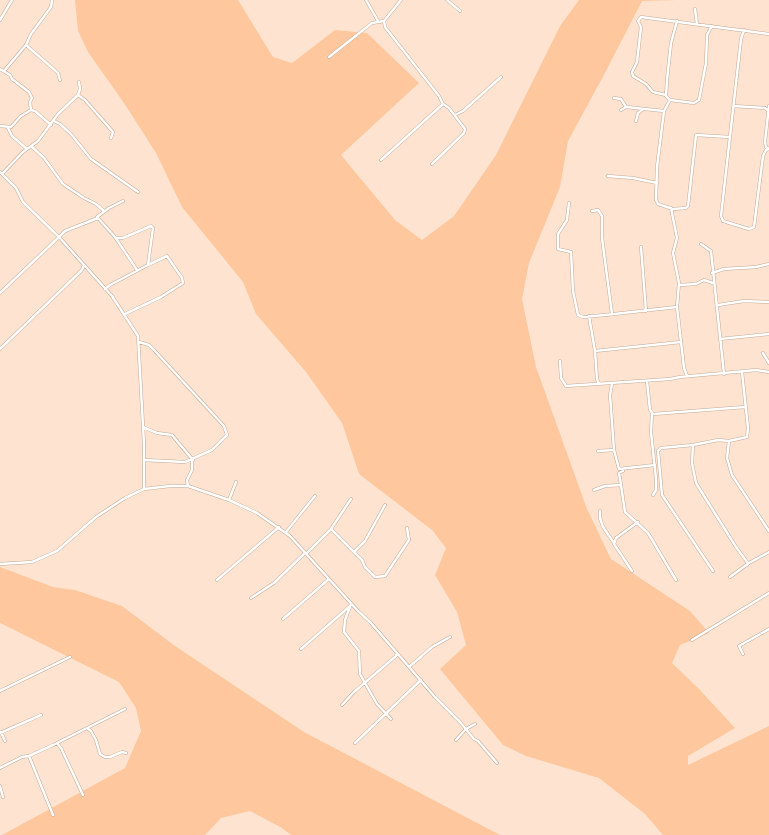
<!DOCTYPE html>
<html>
<head>
<meta charset="utf-8">
<style>
  body { margin:0 }
  canvas { display:block; background:#fee4d0 }
</style>
</head>
<body>
<canvas width="769" height="835"></canvas>
<script>
const c = document.querySelector('canvas').getContext('2d');
c.lineJoin = 'round';
function fillPath(path, color) {
  c.fillStyle = color;
  c.fill(path, 'evenodd');
}
function toPath(rows) {
  const path = new Path2D();
  for (const r of rows) {
    path.moveTo(r[0], r[1]);
    for (let i = 2; i < r.length; i += 2) path.lineTo(r[i], r[i + 1]);
  }
  return path;
}
function stroke(path, color, width, dash) {
  c.strokeStyle = color;
  c.lineWidth = width;
  c.lineCap = dash ? 'butt' : 'round';
  c.setLineDash(dash || []);
  c.stroke(path);
}
const green = toPath([
  [75,0,238,0,273,57,292,63,335,30,367,33,419,83,341,155,395,220,422,240,454,216,496,155,560,26,579,0,678,0,642,1,606,71,568,141,560,187,529,263,522,299,536,367,587,509,611,559,690,611,709,633,680,645,672,663,699,689,735,728,688,756,688,765,769,726,769,835,663,835,645,814,599,778,526,756,503,745,440,669,466,645,457,612,435,575,446,548,432,530,359,474,342,423,306,372,256,314,243,282,182,207,156,153,126,106,88,52,78,31],
  [0,567,53,587,75,590,122,606,175,646,304,732,500,835,291,835,282,828,250,811,221,818,205,835,2,835,125,768,141,731,136,708,119,682,0,623]
]);
const street = toPath([
  [366,0,378,21],
  [447,0,460,11],
  [695,9,697,24],
  [0,20,12,0],
  [384,21,385,27,439,96,443,104,449,108,465,129,464,133,432,164],
  [384,21,401,0],
  [677,21,671,43,667,80,666,96,670,100,694,103,699,100,706,63,707,35,712,26],
  [744,30,741,39,721,216,723,221,749,229,754,227,763,156,766,150,769,149],
  [26,45,58,73,60,80],
  [329,57,372,23,384,21],
  [0,69,10,75,12,79,29,92,32,98,30,102,31,110],
  [4,71,26,45,31,34,51,7,52,0],
  [78,95,85,100,113,132,111,138],
  [666,95,653,92,646,84,633,76,632,72,637,62,641,27,638,21,641,17,769,34],
  [614,98,621,99,626,107,664,111],
  [670,100,664,111,657,167,656,200,658,204,673,209,686,208,688,206,696,135,730,137],
  [734,106,765,108,769,111],
  [769,106,765,142,766,147,769,149],
  [31,110,35,111,51,125],
  [621,110,626,107],
  [455,115,463,111,501,77],
  [54,121,60,124,71,134,91,159,138,192],
  [636,121,638,113,642,110],
  [0,126,11,127,21,116,31,110],
  [8,128,12,136,27,149],
  [31,146,44,158,63,184,84,198,96,204,104,211],
  [381,160,443,104],
  [0,172,16,188,23,202,59,237,112,296,138,336,144,444,144,489],
  [2,174,23,152,38,141,58,114,78,95,80,89,79,82],
  [608,176,633,178,657,183],
  [569,203,567,220,558,234,558,249,571,252,573,291,578,315,583,317,605,315,677,307],
  [671,208,677,238,673,253,679,283,677,307,684,368,687,376],
  [592,211,598,210,602,216,602,238,612,314],
  [97,217,109,208,123,201],
  [59,237,65,231,98,218,115,237,137,270],
  [701,244,711,251,724,374],
  [641,247,646,311],
  [712,273,724,269,756,267,769,264],
  [679,285,696,284,704,280,713,283],
  [105,289,110,285,148,265,153,228,151,226,123,238,116,238],
  [0,293,59,237],
  [718,305,744,301,769,302],
  [125,314,161,297,183,283,182,278,167,256,148,265],
  [589,316,595,351,597,379,599,384],
  [720,339,769,334],
  [139,342,149,345,154,350,224,426,227,435,212,450,185,462,144,460],
  [0,349,82,270,84,265],
  [595,351,681,342],
  [763,353,769,363],
  [560,361,561,378,566,386,670,379,680,377,756,370,769,372],
  [647,381,650,410,653,414,745,407],
  [612,384,610,395,614,450,619,469,655,465],
  [652,413,651,432,656,479,656,490,653,495],
  [143,427,157,433,172,435,193,460],
  [729,441,727,458,732,475,769,531],
  [693,445,692,463,696,483,736,547,747,562,749,563,769,552],
  [598,451,614,450],
  [621,485,625,512,648,533,676,580],
  [188,486,187,480,192,470,192,460],
  [594,490,605,486,621,485,619,473,623,471],
  [229,500,236,482],
  [600,511,600,518,603,527,614,543],
  [331,529,351,499],
  [286,532,315,496],
  [354,552,365,541,385,505],
  [306,554,331,529,362,560,365,567,375,577,385,576,409,540,407,528],
  [0,564,32,562,57,551,96,517,125,498,144,489,170,486,188,486,229,500,257,513,290,536,358,611,371,623,435,697,460,722,474,739,478,741,497,763],
  [632,571,614,544,616,538,638,522],
  [713,571,662,495,658,451,661,448,693,445,718,440,729,441,747,437,748,428,742,372],
  [730,577,749,563],
  [217,580,279,527],
  [251,598,274,583,305,553],
  [351,604,345,620,344,632,359,651,360,674,365,683,377,704,391,719],
  [283,619,329,579],
  [692,640,769,593],
  [301,649,350,606],
  [743,654,739,646,769,629],
  [409,667,432,647,450,637],
  [0,691,70,657],
  [342,705,354,692,396,656,397,653],
  [87,728,91,731,96,740,100,754,105,757,110,757,122,752,126,753],
  [466,729,475,724],
  [1,732,5,741],
  [0,733,41,715],
  [456,740,466,729],
  [57,743,61,748,83,795],
  [355,743,421,680],
  [29,756,53,815],
  [0,768,22,757,29,756,53,745,125,709],
  [0,786,3,797]
]);
fillPath(green, '#ffc79d');
stroke(street, '#c0a895', 3.5);
stroke(street, '#fff', 2.5);
</script>
</body>
</html>
